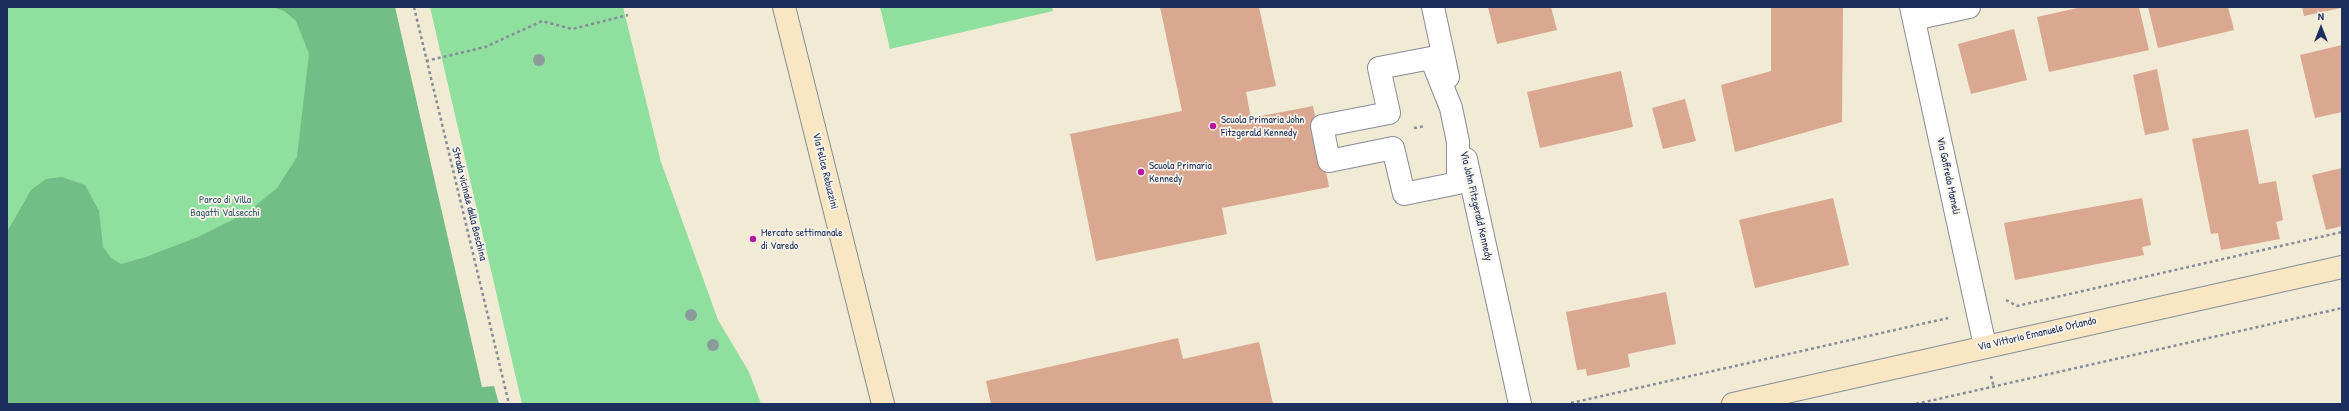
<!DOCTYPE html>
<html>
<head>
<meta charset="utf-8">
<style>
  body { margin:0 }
  #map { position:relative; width:2349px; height:411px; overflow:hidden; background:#f1ead4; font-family:"Patrick Hand",sans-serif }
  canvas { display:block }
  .frame { position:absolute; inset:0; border:8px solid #1b2f5e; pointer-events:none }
  .north { position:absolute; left:2301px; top:8px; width:40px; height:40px; -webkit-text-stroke:3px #f7f3e8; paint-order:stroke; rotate:0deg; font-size:11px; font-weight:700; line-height:16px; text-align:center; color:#1b2f5e }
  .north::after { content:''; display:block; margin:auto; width:14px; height:18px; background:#1b2f5e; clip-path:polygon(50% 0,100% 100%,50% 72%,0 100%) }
</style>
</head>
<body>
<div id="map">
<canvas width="2349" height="411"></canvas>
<div class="frame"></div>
<div class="north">N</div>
</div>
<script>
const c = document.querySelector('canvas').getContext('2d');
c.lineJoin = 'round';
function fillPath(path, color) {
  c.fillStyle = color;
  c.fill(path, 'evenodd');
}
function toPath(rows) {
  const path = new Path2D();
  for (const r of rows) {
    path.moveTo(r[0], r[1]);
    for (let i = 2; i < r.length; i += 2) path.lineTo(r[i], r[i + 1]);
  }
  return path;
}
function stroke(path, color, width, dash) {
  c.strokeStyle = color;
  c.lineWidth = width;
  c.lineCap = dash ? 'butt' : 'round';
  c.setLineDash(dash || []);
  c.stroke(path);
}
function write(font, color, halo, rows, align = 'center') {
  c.font = font + ' "Patrick Hand",sans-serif';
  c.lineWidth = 3.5;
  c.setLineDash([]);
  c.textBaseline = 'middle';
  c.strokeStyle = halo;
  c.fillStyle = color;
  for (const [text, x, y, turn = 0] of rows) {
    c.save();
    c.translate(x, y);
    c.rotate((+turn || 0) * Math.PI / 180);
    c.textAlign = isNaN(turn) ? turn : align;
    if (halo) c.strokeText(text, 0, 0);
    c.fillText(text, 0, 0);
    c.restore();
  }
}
const green = toPath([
  [7,7,395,7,414,404,7,404],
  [430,7,623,7,661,162,718,320,749,372,761,404,522,404],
  [880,7,1052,7,1053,11,890,49]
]);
const forest = toPath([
  [273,7,395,7,482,387,494,386,499,404,7,404,7,232,31,190,46,179,62,177,85,185,99,211,103,247,111,258,121,264,146,257,198,237,248,212,277,188,297,157,309,54,296,21,284,11]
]);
const building = toPath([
  [1160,7,1259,7,1276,86,1246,92,1251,118,1313,106,1329,187,1222,208,1227,234,1096,261,1070,134,1182,111],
  [1488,7,1551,7,1557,30,1497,44],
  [1771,7,1843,7,1842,122,1735,152,1721,85,1771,71],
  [2082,7,2139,7,2149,50,2049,72,2037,17],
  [2148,7,2228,7,2234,30,2158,48],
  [2302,7,2341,7,2341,8,2304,16],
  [2014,29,2027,80,1971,94,1958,44],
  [2342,45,2342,112,2315,118,2300,55],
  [2157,69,2169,130,2145,135,2133,75],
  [1621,71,1633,127,1540,148,1527,92],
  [1685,99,1696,141,1663,149,1652,108],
  [2248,129,2259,184,2276,181,2283,220,2276,222,2280,239,2221,250,2218,233,2211,234,2192,139],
  [2342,168,2342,226,2326,230,2312,175],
  [1833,198,1849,265,1755,288,1739,220],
  [2142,198,2151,245,2142,247,2144,255,2015,280,2004,223],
  [1666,292,1676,344,1628,354,1630,367,1587,376,1586,369,1577,370,1566,312],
  [1178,338,1183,359,1259,342,1273,404,991,404,986,381]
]);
const path = toPath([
  [414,7,509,404],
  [426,61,485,47,542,21,572,29,628,15],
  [1414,128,1425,126],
  [2006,300,2017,306,2342,232],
  [1991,376,1994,388],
  [1571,403,1948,318],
  [1916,404,2342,308]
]);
const street = toPath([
  [1433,7,1448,77],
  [1911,7,1985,346],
  [1914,19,1969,7],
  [1431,58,1451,108,1458,142,1458,183,1404,194,1393,148,1329,161,1322,126,1389,113,1379,68,1431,58],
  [1466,159,1520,404]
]);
const secondary = toPath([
  [784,7,883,404],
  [1733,404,2342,267]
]);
const trees = [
  [539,60],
  [691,315],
  [713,345]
];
const markers = [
  [1213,126,4,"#b5179e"],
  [1141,172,4,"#b5179e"],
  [753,239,4,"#b5179e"]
];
const poiNames = [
  ["Scuola Primaria John",1221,120],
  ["Fitzgerald Kennedy",1221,133],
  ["Scuola Primaria",1149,166],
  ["Kennedy",1149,179],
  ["Mercato settimanale",761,233],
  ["di Varedo",761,246]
];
const streetNames = [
  ["Via Felice Rebuzzini",825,171,76],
  ["Via Goffredo Mameli",1948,176,78],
  ["Strada vicinale della Boschina",469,204,76],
  ["Via John Fitzgerald Kennedy",1476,206,77],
  ["Via Vittorio Emanuele Orlando",2037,334,-13]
];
const parkNames = [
  ["Parco di Villa",225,200],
  ["Bagatti Valsecchi",225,213]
];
fillPath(green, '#8fdf9f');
fillPath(forest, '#73be86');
fillPath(building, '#daa791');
stroke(street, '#868c99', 24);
stroke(secondary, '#868c99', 24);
stroke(path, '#868c99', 2.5, [3, 3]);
stroke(street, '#fff', 22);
stroke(secondary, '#f9e7c3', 22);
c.fillStyle = '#8b9b9c';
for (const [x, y] of trees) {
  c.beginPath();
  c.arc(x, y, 6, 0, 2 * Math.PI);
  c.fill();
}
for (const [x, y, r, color] of markers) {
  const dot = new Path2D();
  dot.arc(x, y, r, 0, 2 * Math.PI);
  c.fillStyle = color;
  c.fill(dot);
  stroke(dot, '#f7f3e8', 1.5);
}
write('11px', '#1b2f5e', '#f7f3e8', poiNames, 'left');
write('11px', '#1b2f5e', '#f7f3e8', streetNames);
write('11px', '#385b6e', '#f7f3e8', parkNames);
</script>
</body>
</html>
